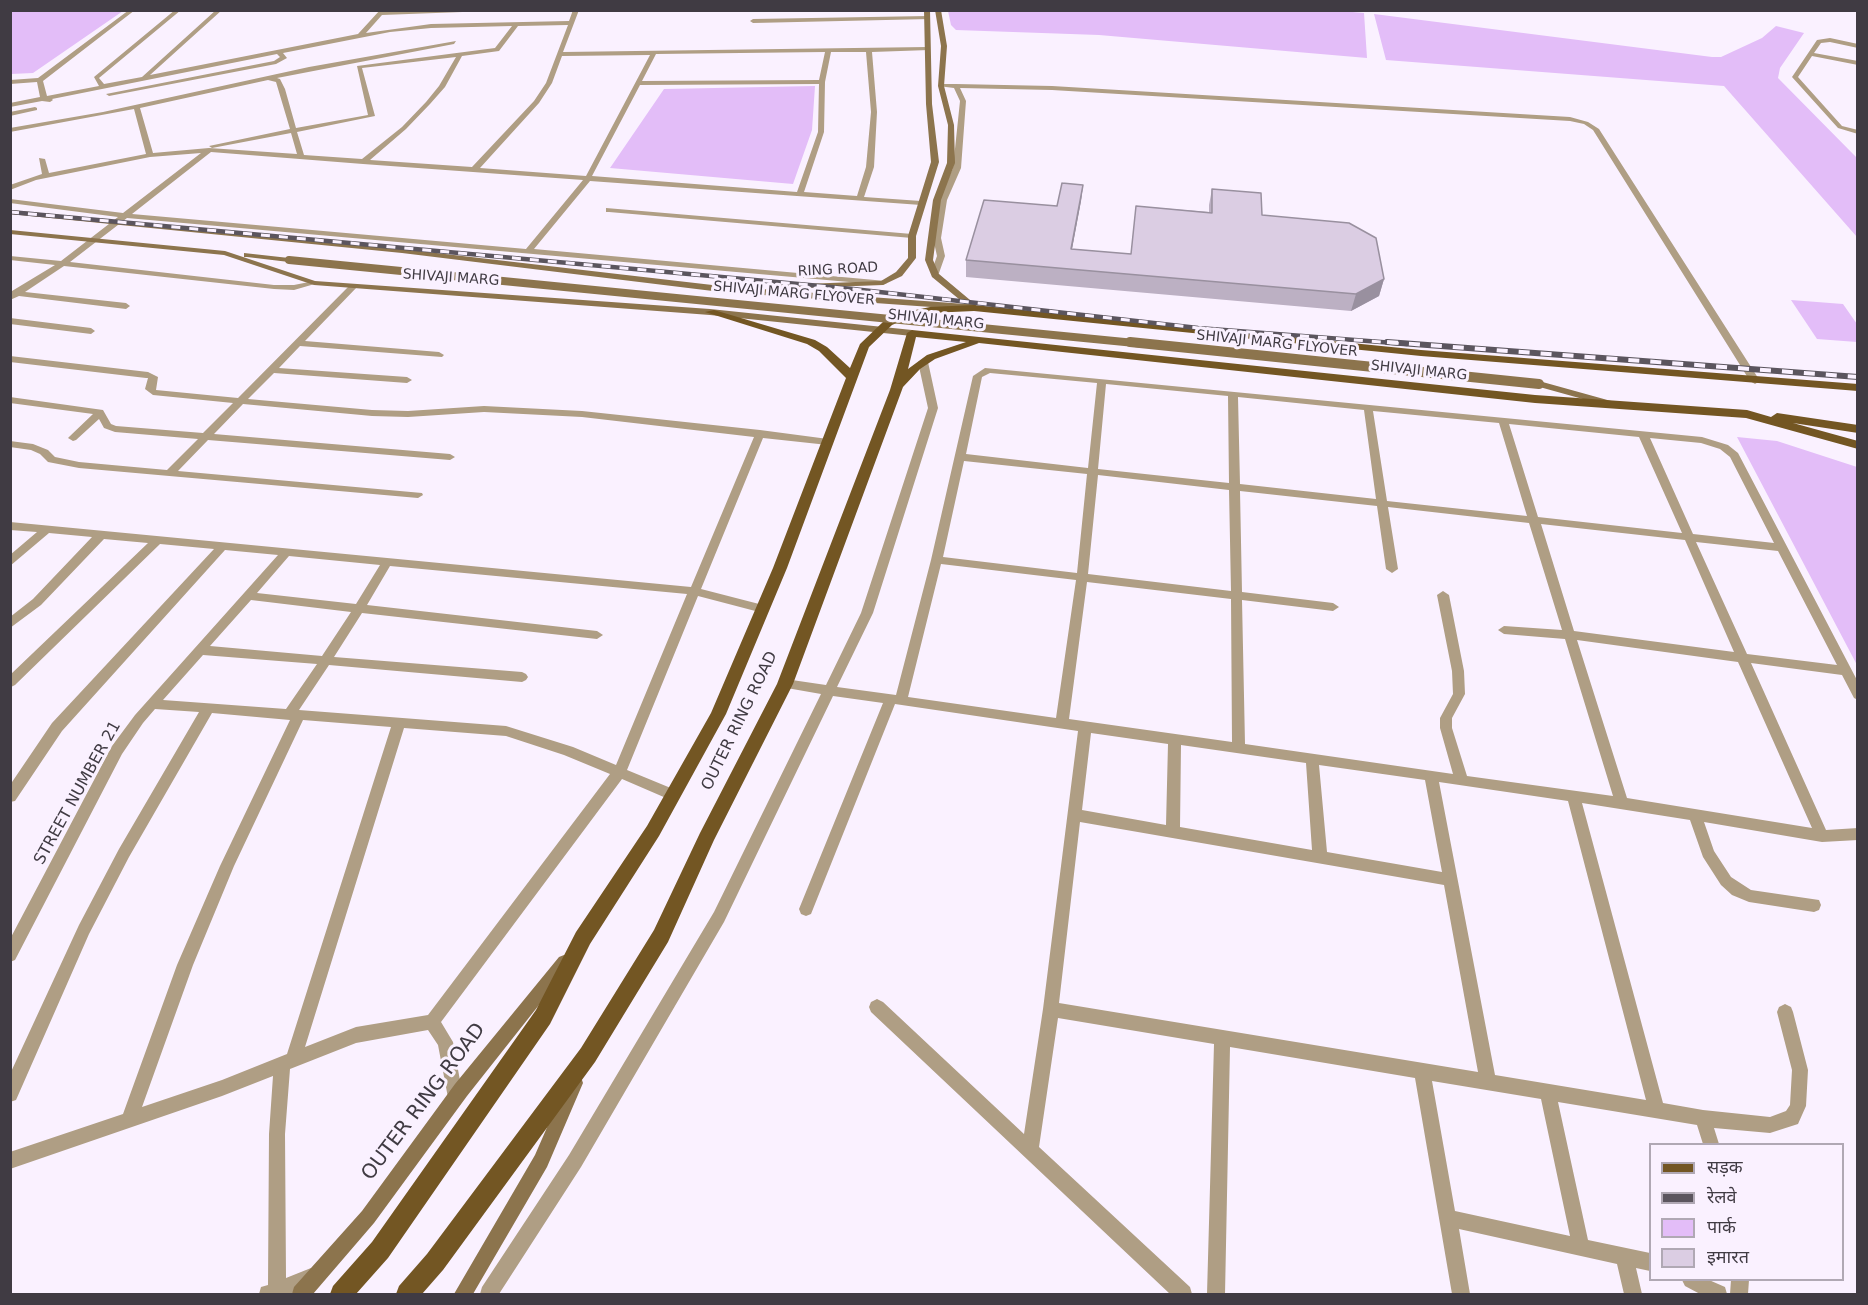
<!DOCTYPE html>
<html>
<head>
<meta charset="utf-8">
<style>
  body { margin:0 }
  #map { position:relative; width:1868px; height:1305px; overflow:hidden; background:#faf1ff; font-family:"DejaVu Sans","Noto Sans Devanagari",sans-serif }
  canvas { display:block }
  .frame { position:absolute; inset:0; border:12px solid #403b43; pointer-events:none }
  .legend { position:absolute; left:1649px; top:1143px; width:195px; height:138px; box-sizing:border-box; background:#faf1ff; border:2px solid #b0a8b4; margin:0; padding:8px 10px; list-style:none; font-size:18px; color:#403b43 }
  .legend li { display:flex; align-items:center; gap:12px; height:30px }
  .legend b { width:30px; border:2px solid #b0a8b4 }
</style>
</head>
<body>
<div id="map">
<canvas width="1868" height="1305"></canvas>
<div class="frame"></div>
<ul class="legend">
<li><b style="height:8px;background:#735623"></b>सड़क</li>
<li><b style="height:8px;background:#5b555e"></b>रेलवे</li>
<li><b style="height:16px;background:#e3bdf8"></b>पार्क</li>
<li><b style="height:16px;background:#dbcde3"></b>इमारत</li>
</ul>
</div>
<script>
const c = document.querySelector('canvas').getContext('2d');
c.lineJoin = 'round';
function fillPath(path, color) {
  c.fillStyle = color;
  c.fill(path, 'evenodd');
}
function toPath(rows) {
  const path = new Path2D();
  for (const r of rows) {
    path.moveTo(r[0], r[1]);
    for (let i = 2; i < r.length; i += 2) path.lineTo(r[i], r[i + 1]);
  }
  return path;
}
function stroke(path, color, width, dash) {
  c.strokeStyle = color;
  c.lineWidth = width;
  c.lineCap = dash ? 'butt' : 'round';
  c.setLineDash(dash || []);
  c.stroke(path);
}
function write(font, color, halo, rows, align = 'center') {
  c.font = font + ' "DejaVu Sans",sans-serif';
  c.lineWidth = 6;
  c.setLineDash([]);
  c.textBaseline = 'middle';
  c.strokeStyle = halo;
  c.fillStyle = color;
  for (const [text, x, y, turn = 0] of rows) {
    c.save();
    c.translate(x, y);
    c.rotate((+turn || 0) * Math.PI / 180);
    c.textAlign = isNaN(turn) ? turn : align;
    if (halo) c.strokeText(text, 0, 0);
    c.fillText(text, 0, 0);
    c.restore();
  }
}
const green = toPath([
  [10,11,11,10,123,11,33,73,11,74],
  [948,11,1341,11,1364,13,1367,58,1099,35,956,30,951,25],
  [1374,14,1712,57,1721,57,1762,38,1776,26,1804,33,1780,68,1778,78,1857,158,1857,237,1724,86,1386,60],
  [815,86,812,130,793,184,610,168,664,89],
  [1791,300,1843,304,1857,324,1857,342,1817,339],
  [1737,437,1777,441,1857,467,1857,665]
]);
const street = toPath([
  [129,10,135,10,43,81,47,96,99,86,94,77,175,10,181,10,99,78,104,84,142,77,216,10,222,10,150,75,358,34,380,10,516,10,382,15,366,33,431,24,569,21,573,10,579,10,563,52,927,47,929,50,872,52,877,112,874,167,864,197,921,201,925,203,921,205,590,181,534,249,886,281,887,283,883,285,127,218,70,262,274,285,294,285,314,281,318,283,294,290,274,289,64,266,25,292,126,303,130,306,126,309,19,296,10,300,12,291,55,265,10,260,10,256,61,261,118,217,10,203,10,199,123,213,201,153,150,157,36,180,10,190,10,185,42,174,39,158,45,159,49,173,146,154,134,109,10,132,10,128,103,112,309,67,456,41,454,44,277,78,280,79,285,89,296,128,368,115,357,66,495,48,512,26,431,28,390,32,283,53,287,58,276,64,109,96,106,94,274,61,280,57,277,54,52,99,53,100,50,102,42,101,10,107,10,103,40,97,37,82,10,84,10,80,38,78,129,10],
  [568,25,546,83,534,101,472,167,370,160,406,129,430,104,445,87,462,56,499,51,518,26,568,25],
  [825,52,819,80,642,81,656,54,825,52],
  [831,52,866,52,871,112,866,167,857,196,804,192,824,132,825,82,831,52],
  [650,55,586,176,480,168,539,103,552,83,562,56,650,55],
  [456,57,439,86,426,102,402,127,362,159,304,155,297,132,375,116,362,68,456,57],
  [268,80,276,82,290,129,209,146,212,148,291,133,297,154,209,148,153,153,140,108,268,80],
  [819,84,818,132,797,192,592,176,640,85,819,84],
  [211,152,363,164,583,180,526,249,132,214,211,152],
  [928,16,930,19,753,23,750,21,753,19,928,16],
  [1830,38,1858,44,1858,48,1830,42,1821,43,1814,53,1858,61,1858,65,1812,56,1798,77,1842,126,1858,130,1858,134,1838,128,1792,77,1817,40,1830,38],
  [956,84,1052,86,1570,117,1588,122,1599,129,1760,381,1755,384,1750,381,1593,130,1584,124,1570,121,1052,90,960,88,966,101,961,168,947,200,941,238,945,256,939,273,932,275,931,273,937,256,933,238,939,200,953,168,960,101,954,88,938,86,941,84,956,84],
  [35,107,37,108,37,110,10,116,10,112,35,107],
  [606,208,912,234,916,236,912,238,609,212,606,212,606,208],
  [351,284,358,286,305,341,439,352,444,355,442,357,300,346,279,368,407,377,412,380,407,383,274,373,248,399,372,410,408,411,484,406,582,411,760,430,828,439,833,442,828,445,763,438,701,589,763,605,769,609,763,613,698,596,627,770,678,791,680,795,678,799,673,801,622,779,441,1022,453,1042,463,1097,461,1103,455,1105,449,1103,438,1045,428,1030,356,1043,290,1069,285,1134,286,1278,311,1268,317,1271,320,1277,317,1283,290,1294,259,1294,261,1287,268,1285,269,1134,273,1076,222,1096,10,1169,10,1152,123,1114,177,965,220,866,290,720,212,713,129,857,89,934,16,1100,10,1102,10,1074,79,925,119,849,199,712,155,709,143,723,122,754,15,960,10,962,10,939,112,746,135,715,278,555,225,550,62,731,15,801,10,802,10,785,52,723,214,549,160,544,15,685,11,687,10,675,148,543,104,539,41,605,10,628,10,617,33,599,92,537,49,533,10,566,10,555,37,532,10,530,10,522,691,587,754,437,582,417,484,412,408,417,372,416,243,404,214,434,450,454,455,457,450,460,208,440,178,471,422,493,423,495,418,498,79,468,48,462,40,454,31,450,10,447,10,441,33,444,48,450,55,457,79,462,167,470,198,439,115,432,104,428,99,419,76,440,73,441,68,438,70,436,93,414,10,403,10,397,103,410,111,424,116,426,203,433,233,403,153,395,145,389,148,378,146,378,10,362,10,356,148,372,158,377,156,390,238,398,351,284],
  [289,556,380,565,356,604,257,593,289,556],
  [390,566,687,594,616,765,573,747,506,726,299,710,329,665,522,682,526,680,528,677,526,674,522,672,334,657,362,613,597,639,603,635,597,631,367,605,390,566],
  [251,600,351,612,322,656,210,646,251,600],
  [203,655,317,664,286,709,163,700,203,655],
  [303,720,391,727,287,1054,222,1080,142,1107,193,965,234,866,303,720],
  [404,728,506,736,564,755,610,774,428,1015,356,1027,305,1047,404,728],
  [10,318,91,328,95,331,91,334,10,324,10,318],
  [923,359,928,362,938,408,873,613,837,687,896,695,931,560,973,376,985,368,1702,437,1728,445,1738,453,1858,682,1858,700,1854,698,1842,675,1751,663,1826,830,1858,828,1858,840,1822,842,1704,822,1714,851,1731,877,1751,890,1819,900,1821,905,1819,910,1814,912,1749,902,1732,895,1721,885,1703,857,1690,820,1582,803,1663,1103,1703,1110,1770,1117,1786,1111,1790,1105,1792,1070,1777,1012,1779,1007,1785,1004,1791,1007,1793,1012,1808,1070,1806,1106,1798,1124,1770,1133,1714,1128,1719,1144,1703,1144,1697,1125,1558,1102,1588,1240,1650,1253,1650,1271,1636,1268,1642,1294,1624,1294,1617,1264,1459,1229,1470,1294,1452,1294,1415,1078,1230,1047,1225,1294,1207,1294,1214,1044,1058,1018,1039,1147,1190,1287,1192,1294,1170,1294,871,1012,869,1007,871,1002,877,999,883,1002,1024,1134,1043,1009,1078,731,895,704,811,914,806,916,801,914,799,909,883,703,833,696,724,922,581,1167,499,1294,480,1294,482,1287,569,1155,714,912,821,694,781,687,779,684,781,681,785,679,826,685,861,613,928,408,918,362,923,359],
  [990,373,1097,383,1088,468,966,454,982,377,990,373],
  [1106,384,1228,396,1229,483,1098,469,1106,384],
  [1238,397,1364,410,1376,499,1240,484,1238,397],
  [1373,411,1499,423,1527,516,1387,501,1373,411],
  [1509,424,1639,437,1682,533,1538,517,1509,424],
  [1650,438,1701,443,1720,449,1730,457,1774,543,1693,534,1650,438],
  [964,461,1087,474,1077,573,943,557,964,461],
  [1098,475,1229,490,1231,591,1088,574,1098,475],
  [1240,491,1377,506,1386,569,1392,573,1398,569,1388,507,1529,523,1562,630,1504,626,1498,630,1504,634,1565,639,1613,796,1467,776,1452,728,1452,718,1465,694,1464,671,1449,595,1443,591,1437,595,1452,671,1453,694,1440,718,1440,728,1453,774,1245,744,1242,600,1333,611,1339,607,1333,603,1242,592,1240,491],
  [1541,524,1685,540,1734,652,1574,631,1541,524],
  [1696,542,1778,551,1837,665,1747,654,1696,542],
  [941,564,1076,580,1056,718,908,697,941,564],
  [1087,582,1231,599,1232,742,1069,719,1087,582],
  [1577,640,1738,662,1812,828,1627,798,1577,640],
  [1091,733,1168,744,1166,825,1082,810,1091,733],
  [1181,745,1306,763,1312,850,1180,827,1181,745],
  [1319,765,1425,780,1442,872,1327,852,1319,765],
  [1439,782,1568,801,1646,1100,1495,1075,1439,782],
  [1080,822,1444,885,1478,1072,1059,1003,1080,822],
  [1432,1081,1541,1099,1570,1236,1455,1211,1432,1081],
  [1682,1280,1709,1280,1725,1287,1727,1294,1700,1294,1685,1286,1682,1280],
  [1731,1280,1749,1280,1748,1294,1730,1294,1731,1280]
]);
const secondary = toPath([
  [924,10,930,10,932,104,939,162,916,236,916,258,902,276,883,285,776,289,776,285,779,285,881,281,896,272,908,258,908,236,931,162,926,104,924,10],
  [935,10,941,10,947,46,944,86,954,125,955,163,941,200,933,260,939,274,976,305,976,309,973,310,721,292,402,253,10,214,10,210,402,249,721,286,965,304,932,277,925,260,933,200,947,163,948,125,938,86,941,46,935,10],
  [10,230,225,251,315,281,710,309,912,330,916,333,912,336,710,315,314,285,224,255,10,234,10,230],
  [244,253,289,258,293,260,289,262,247,257,244,257,244,253],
  [1539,381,1611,401,1613,403,1608,406,1536,386,1534,384,1539,381],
  [564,955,569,957,572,962,569,967,467,1096,374,1223,313,1294,292,1294,294,1287,362,1211,455,1084,559,957,564,955],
  [575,1075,581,1077,583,1083,547,1167,473,1294,454,1294,535,1155,569,1077,575,1075]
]);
const primary = toPath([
  [974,305,1421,350,1858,384,1858,391,1421,356,974,311,930,313,908,318,892,325,869,347,787,568,726,714,659,836,590,944,550,1024,388,1258,356,1294,330,1294,333,1286,372,1242,536,1010,576,932,647,826,711,713,773,568,846,378,819,351,807,344,705,312,714,310,815,340,827,347,850,368,860,344,884,321,901,313,930,307,974,305],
  [912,330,1535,395,1747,410,1771,417,1777,413,1858,425,1858,433,1793,423,1858,441,1858,449,1746,418,1535,403,979,343,935,359,920,369,903,387,793,684,714,840,668,942,595,1062,443,1270,422,1294,396,1294,399,1286,427,1254,581,1048,654,930,700,833,777,684,890,390,907,333,912,330],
  [916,337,966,342,927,355,908,369,916,337]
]);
const railFar1 = toPath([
  [10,212,853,289,1198,328,1407,344]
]);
const rail = toPath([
  [1387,342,1858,377]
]);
const secondaryBridgeFar1 = toPath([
  [289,260,1145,344]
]);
const secondaryBridge = toPath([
  [1130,342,1539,384]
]);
const wall = toPath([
  [1083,185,1081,201,1072,249,1131,254,1136,206,1209,212,1209,205,1212,189,1384,279,1379,296,1351,311,966,277,966,260,1057,206]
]);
const shadedWall = toPath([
  [1083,185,1081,201,1069,265,1071,249],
  [1384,279,1379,296,1351,311,1356,294]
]);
const building = toPath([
  [1062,183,1083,185,1071,249,1131,254,1136,206,1212,213,1212,189,1261,193,1262,215,1349,223,1376,238,1384,279,1356,294,966,260,984,200,1057,206,1062,183]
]);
const farStreetnames = [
  ["RING ROAD",838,270,-3],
  ["SHIVAJI MARG",451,278,4],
  ["SHIVAJI MARG FLYOVER",794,294,5],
  ["SHIVAJI MARG",936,320,6],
  ["SHIVAJI MARG FLYOVER",1277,344,6],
  ["SHIVAJI MARG",1419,371,6]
];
const streetNames = [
  ["OUTER RING ROAD",740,721,-64],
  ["STREET NUMBER 21",78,793,-61]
];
const nearStreetnames = [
  ["OUTER RING ROAD",424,1102,-53]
];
fillPath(green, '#e3bdf8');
fillPath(street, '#af9e84');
fillPath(secondary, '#8c744d');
fillPath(primary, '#735623');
stroke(railFar1, '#5b555e', 4.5);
stroke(rail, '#5b555e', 6);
stroke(railFar1, '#faf1ff', 3, [9]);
stroke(rail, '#faf1ff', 4, [11]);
stroke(secondaryBridgeFar1, '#8c744d', 8);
stroke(secondaryBridge, '#8c744d', 10);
fillPath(wall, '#bcb0c3');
fillPath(shadedWall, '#99909f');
fillPath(building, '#dbcde3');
stroke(building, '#99909f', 1.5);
write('14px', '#403b43', '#faf1ff', farStreetnames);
write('16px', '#403b43', '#faf1ff', streetNames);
write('20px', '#403b43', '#faf1ff', nearStreetnames);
</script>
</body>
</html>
